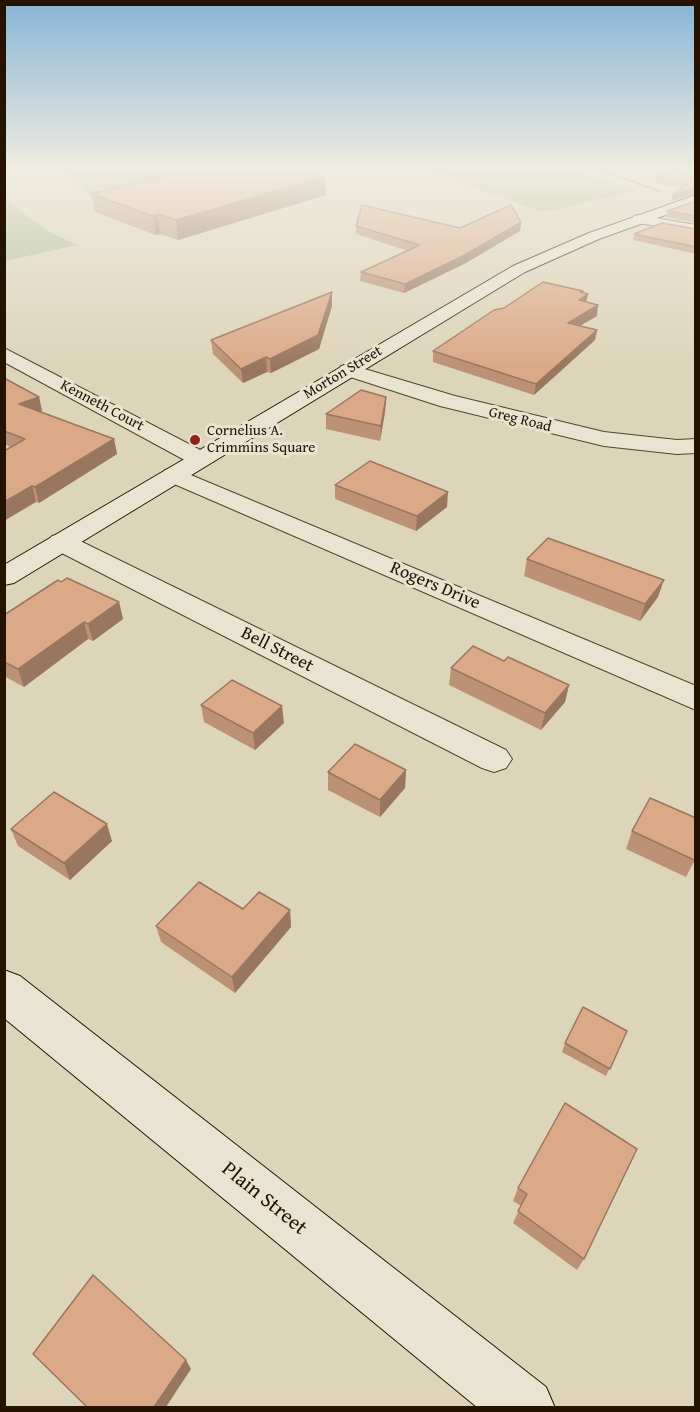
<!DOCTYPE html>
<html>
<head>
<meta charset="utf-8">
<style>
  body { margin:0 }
  #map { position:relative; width:700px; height:1412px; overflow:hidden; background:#ddd5ba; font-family:"Gentium Book Plus",serif }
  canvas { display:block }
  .frame { position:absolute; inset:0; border:6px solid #251300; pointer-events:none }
</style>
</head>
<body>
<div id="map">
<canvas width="700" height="1412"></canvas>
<div class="frame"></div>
</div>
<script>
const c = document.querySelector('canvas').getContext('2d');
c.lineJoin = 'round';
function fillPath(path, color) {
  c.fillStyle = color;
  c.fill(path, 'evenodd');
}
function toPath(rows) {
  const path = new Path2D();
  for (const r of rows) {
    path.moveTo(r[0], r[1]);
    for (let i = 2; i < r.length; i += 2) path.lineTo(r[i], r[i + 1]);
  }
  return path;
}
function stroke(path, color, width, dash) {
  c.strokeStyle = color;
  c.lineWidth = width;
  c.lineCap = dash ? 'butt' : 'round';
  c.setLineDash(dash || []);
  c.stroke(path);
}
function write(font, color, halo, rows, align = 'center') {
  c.font = font + ' "Gentium Book Plus",serif';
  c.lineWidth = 6;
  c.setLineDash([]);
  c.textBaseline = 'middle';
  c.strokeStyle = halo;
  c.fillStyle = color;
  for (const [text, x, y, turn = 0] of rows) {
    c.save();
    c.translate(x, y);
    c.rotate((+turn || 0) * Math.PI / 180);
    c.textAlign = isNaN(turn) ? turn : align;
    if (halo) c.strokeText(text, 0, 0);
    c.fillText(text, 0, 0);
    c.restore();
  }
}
const green = toPath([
  [60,168,233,168,91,196],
  [423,168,564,168,638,191,542,212],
  [5,200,48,231,77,245,5,261]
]);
const stream = toPath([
  [592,168,598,168,662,191,659,192,592,168]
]);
const street = toPath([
  [639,215,696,225,696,234,634,222,632,219,634,216,639,215],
  [4,348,208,454,212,459,208,464,200,466,192,464,4,362,4,348],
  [348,364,455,396,604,432,677,440,696,439,696,453,677,454,604,446,440,406,341,374,338,370,341,366,348,364],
  [174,468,696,686,696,710,165,480,162,475,165,470,174,468],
  [61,534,70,536,506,750,512,759,506,768,494,772,482,768,52,548,48,542,52,536,61,534]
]);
const secondary = toPath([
  [696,195,696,204,599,239,525,272,14,583,4,585,4,565,513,266,589,233,696,195],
  [4,970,20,976,546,1387,555,1408,478,1408,4,1018,4,970]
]);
const wall = toPath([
  [655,168,696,168,696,194,671,201,673,195,681,188,656,183,657,176,670,172],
  [91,194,326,195,178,240,160,234,156,235,95,212],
  [696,201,696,223,666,217,667,211],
  [521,222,520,231,464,264,404,293,360,281,361,272,408,251,356,234,356,226,460,228],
  [696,229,696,254,633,240,634,234],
  [583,291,582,293,586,302,597,316,579,326,597,330,595,340,534,395,433,362,433,351],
  [332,292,332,306,319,349,271,373,267,372,243,383,213,354,211,340],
  [4,378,39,397,42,411,41,412,114,439,117,454,39,503,36,502,11,447,4,444],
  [386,397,385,412,380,441,326,429,326,414],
  [335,485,447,507,416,531,335,499],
  [527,559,658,597,640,621,524,576],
  [119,602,123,619,93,641,88,639,24,687,4,676,4,615],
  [451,668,569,685,565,702,541,730,449,685],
  [201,705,284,723,255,750,204,722],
  [406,770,405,788,380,817,328,790,328,772],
  [696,818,696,858,686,877,626,849,632,831],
  [11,829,112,841,70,880,18,846],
  [243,909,290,910,291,927,235,993,161,942,156,926],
  [627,1031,606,1076,562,1052,565,1043],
  [565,1103,584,1259,577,1270,513,1223,521,1206,513,1201,518,1188]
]);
const shadedWall = toPath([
  [325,177,326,195,178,240,176,220],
  [696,188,696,194,671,201,673,195],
  [158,214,160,234,156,235,153,216],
  [521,222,520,231,464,264,404,293,405,284],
  [583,291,581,298,588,294,586,304,577,310,580,292],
  [332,292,332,306,319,349,271,373,270,359],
  [598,305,597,316,566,334,568,323],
  [597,330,595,340,534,395,536,384],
  [266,357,267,372,243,383,241,369],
  [39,397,42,411,23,418,19,404],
  [386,397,385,412,380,441,381,426],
  [114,439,117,454,39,503,35,487],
  [32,486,36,502,4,521,4,502],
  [448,492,447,507,416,531,417,516],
  [664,580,658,597,640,621,645,604],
  [119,602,123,619,93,641,88,624],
  [84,622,88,639,24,687,18,669],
  [569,685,565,702,541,730,545,713],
  [282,706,284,723,255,750,253,733],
  [406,770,405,788,380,817,380,800],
  [107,824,112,841,70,880,64,863],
  [290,910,291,927,235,993,232,977],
  [186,1360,191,1369,166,1407,154,1407]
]);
const building = toPath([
  [194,168,290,168,325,177,176,220,158,214,153,216,91,194,194,168],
  [678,168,696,168,696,188,673,195,688,183,657,176,680,169,678,168],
  [696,201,696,216,667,211,696,201],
  [362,205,460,228,511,205,521,222,465,255,405,284,361,272,420,245,356,226,362,205],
  [662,223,696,229,696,247,634,234,662,223],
  [543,282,583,291,580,292,588,294,579,300,598,305,568,323,597,330,536,384,433,351,494,310,504,308,543,282],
  [332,292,318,335,270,359,266,357,241,369,211,340,332,292],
  [4,378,39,397,19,404,114,439,35,487,32,486,4,502,4,451,25,439,4,431,4,378],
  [361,390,386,397,381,426,326,414,361,390],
  [370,461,448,492,417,516,335,485,370,461],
  [548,538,664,580,645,604,527,559,548,538],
  [67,578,119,602,88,624,84,622,18,669,4,662,4,615,58,580,61,582,67,578],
  [473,646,504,661,508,657,569,685,545,713,451,668,473,646],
  [232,680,282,706,253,733,201,705,232,680],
  [355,744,406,770,380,800,328,772,355,744],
  [54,792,107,824,64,863,11,829,54,792],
  [650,798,696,818,696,857,694,860,632,831,650,798],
  [199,882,243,909,259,892,290,910,232,977,156,926,199,882],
  [583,1007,627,1031,610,1069,565,1043,583,1007],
  [565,1103,637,1149,584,1259,518,1211,527,1194,518,1188,565,1103],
  [93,1275,186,1360,154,1407,87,1407,33,1354,93,1275]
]);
const markers = [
  [195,440,6,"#8f2418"]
];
const farStreetnames = [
  ["Morton Street",343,373,-31],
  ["Kenneth Court",102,406,28],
  ["Greg Road",520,420,14]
];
const farPoinames = [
  ["Cornelius A.",207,431],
  ["Crimmins Square",207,448]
];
const streetNames = [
  ["Rogers Drive",435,586,23],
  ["Bell Street",277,650,27]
];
const nearStreetnames = [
  ["Plain Street",264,1199,39]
];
fillPath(green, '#aebe92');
fillPath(stream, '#6a7570');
stroke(street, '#53442e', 2);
stroke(secondary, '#251300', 2);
fillPath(street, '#e9e4d2');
fillPath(secondary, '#e9e4d2');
fillPath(wall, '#bc9175');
fillPath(shadedWall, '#99765f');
fillPath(building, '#dba988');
stroke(building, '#99765f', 1.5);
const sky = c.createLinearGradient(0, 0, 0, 366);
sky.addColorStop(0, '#88b5d6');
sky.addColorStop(0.46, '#f0ece0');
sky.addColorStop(1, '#f0ece000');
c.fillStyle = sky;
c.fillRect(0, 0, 700, 366);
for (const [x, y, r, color] of markers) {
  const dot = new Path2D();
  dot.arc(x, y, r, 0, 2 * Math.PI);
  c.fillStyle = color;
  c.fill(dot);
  stroke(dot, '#e9e4d2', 2);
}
write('15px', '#251300', '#e9e4d2', farStreetnames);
write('15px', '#251300', '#e9e4d2', farPoinames, 'left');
write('18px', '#251300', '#e9e4d2', streetNames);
write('21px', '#251300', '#e9e4d2', nearStreetnames);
</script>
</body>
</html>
